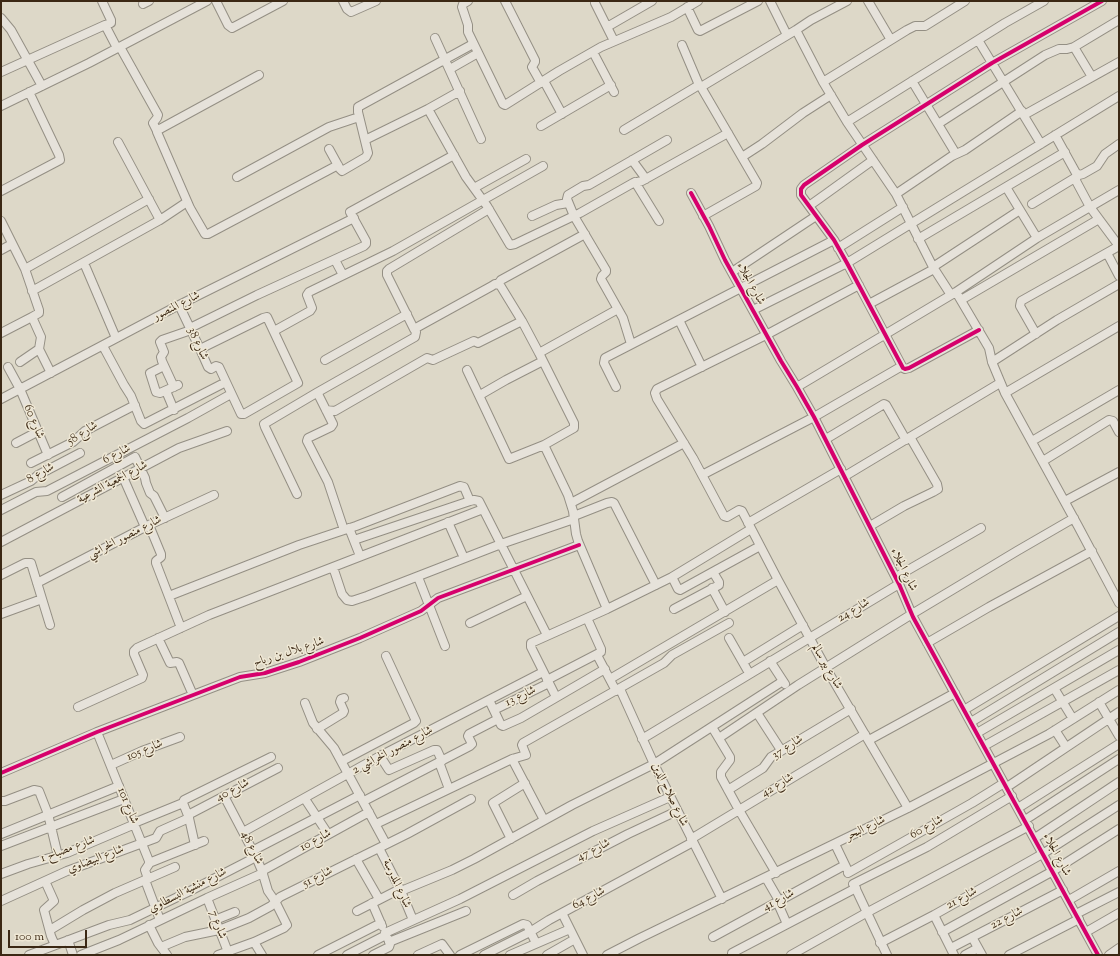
<!DOCTYPE html>
<html>
<head>
<meta charset="utf-8">
<style>
  body { margin:0 }
  #map { position:relative; width:1120px; height:956px; overflow:hidden; background:#ddd8c8; font-family:"Sorts Mill Goudy",serif }
  canvas { display:block }
  .frame { position:absolute; inset:0; border:2px solid #3b2814; pointer-events:none }
  .scale { position:absolute; left:8px; top:930px; width:79px; height:18px; box-sizing:border-box; border:2px solid #3b2814; border-top:0; padding-left:5px; font-size:12px; line-height:14px; white-space:nowrap; color:#3b2814; -webkit-text-stroke:3px #efe8d5; paint-order:stroke }
</style>
</head>
<body>
<div id="map">
<canvas width="1120" height="956"></canvas>
<div class="frame"></div>
<div class="scale">100 m</div>
</div>
<script>
const c = document.querySelector('canvas').getContext('2d');
c.lineJoin = 'round';
function toPath(rows) {
  const path = new Path2D();
  for (const r of rows) {
    path.moveTo(r[0], r[1]);
    for (let i = 2; i < r.length; i += 2) path.lineTo(r[i], r[i + 1]);
  }
  return path;
}
function stroke(path, color, width, dash) {
  c.strokeStyle = color;
  c.lineWidth = width;
  c.lineCap = dash ? 'butt' : 'round';
  c.setLineDash(dash || []);
  c.stroke(path);
}
function write(font, color, halo, rows, align = 'center') {
  c.font = font + ' "Sorts Mill Goudy",Amiri,serif';
  c.lineWidth = 3;
  c.setLineDash([]);
  c.textBaseline = 'middle';
  c.strokeStyle = halo;
  c.fillStyle = color;
  for (const [text, x, y, turn = 0] of rows) {
    c.save();
    c.translate(x, y);
    c.rotate((+turn || 0) * Math.PI / 180);
    c.textAlign = isNaN(turn) ? turn : align;
    if (halo) c.strokeText(text, 0, 0);
    c.fillText(text, 0, 0);
    c.restore();
  }
}
const minor = toPath([
  [102,1,111,20,111,23,105,25],
  [216,1,228,25,232,28,283,1],
  [343,1,347,9,351,12,376,1],
  [468,1,463,4,462,7,468,25,468,32,503,104,505,105,559,71,601,47,671,17,698,1],
  [505,1,535,60,535,62,532,67,541,83],
  [770,1,787,35],
  [868,1,891,40],
  [595,3,614,41],
  [143,4,149,1],
  [687,7,698,30,700,31,758,1],
  [1,18,11,30,42,86],
  [607,27,652,1],
  [796,30,823,82,847,122,896,194,933,267,951,295],
  [435,38,481,139],
  [978,40,1041,144],
  [682,45,699,85],
  [120,47,158,115,157,118,153,123,157,131],
  [1074,47,1092,77],
  [593,52,614,92],
  [450,69,478,53],
  [1,72,105,25,117,48],
  [259,75,158,130,157,132,190,208,205,234,208,234,338,165],
  [544,81,562,114],
  [912,81,956,154],
  [823,82,907,30,915,26,925,26,965,1],
  [1,106,89,63,207,1],
  [428,109,466,177,487,206,510,245,515,244,580,213,633,183,642,181,728,133],
  [1024,115,1119,62],
  [847,122,1005,23,1044,1],
  [938,124,1045,55,1059,49,1067,49,1074,47,1119,20],
  [541,126,611,85],
  [624,130,699,85,701,87],
  [1055,135,1076,173,1079,175,1083,174,1097,166,1105,154,1119,144],
  [365,140,428,109,460,91],
  [329,149,340,169,342,171,366,157,368,153,358,112,358,107,473,44],
  [742,157,762,144,803,113,831,95],
  [632,160,646,179],
  [237,177,329,127,359,117],
  [1075,179,1090,207,1119,246],
  [635,182,659,221],
  [1006,187,1037,238],
  [474,188,526,159],
  [1,191,60,160,59,155,29,92],
  [691,193,709,226,725,260,781,361,797,387,814,417,899,584,913,617,1098,955],
  [896,194,952,156,965,150,1022,111],
  [1032,204,1078,176],
  [809,206,873,160],
  [532,216,556,205,568,203],
  [703,216,756,186,757,183,701,87,796,30,811,20,847,1],
  [160,220,187,202],
  [1,221,25,269,39,310,39,313,32,317,41,337,39,349,51,373],
  [918,239,1065,152],
  [838,248,903,207],
  [1,250,12,244],
  [1107,253,1119,276],
  [335,260,343,275],
  [84,263,116,338],
  [933,267,1020,210],
  [25,269,149,199],
  [732,272,816,216],
  [498,284,501,280,585,234],
  [859,285,766,335,657,389,655,393,657,399,693,458,724,516,727,517,739,510,742,511,778,580,826,668,908,808],
  [32,291,160,220,118,142],
  [956,292,989,348,992,362,1005,393,1078,526,1119,603],
  [961,300,1099,219],
  [869,304,934,269],
  [179,305,200,349,208,367,211,369,216,366,219,367,241,414,244,414,298,383,267,317,263,318,200,349],
  [753,310,847,263,1119,96],
  [679,320,702,367],
  [190,328,257,295,364,246,366,244,366,241,350,212,454,155],
  [979,330,909,368,905,369,903,368,847,263,834,240,801,195,801,189,804,185,862,145,992,63,1102,1],
  [274,331,310,311,312,308,307,295,309,292,393,251,543,166],
  [1,333,32,317],
  [1036,334,1020,306,1021,301,1119,246],
  [631,344,623,318,601,279,602,276,606,272,606,270,574,216,567,199,568,195,583,186,589,185,667,140],
  [103,346,124,385,131,396,141,421,144,424,226,382],
  [539,353,618,309],
  [325,360,407,314],
  [20,362,39,349],
  [992,362,1057,320,1119,284],
  [164,366,150,373,156,392,160,393,178,385],
  [8,367,20,389,48,455],
  [467,370,509,459,544,445,574,428,574,423,539,353,522,321,500,285,495,284,492,286,414,329,387,275,387,271,389,269,489,209],
  [174,387,162,361,161,357,164,352,160,342,162,340,191,330],
  [616,387,604,363,605,358,834,240],
  [797,387,956,292,1037,238,1119,190],
  [166,391,174,410],
  [1005,393,1119,326],
  [480,395,506,380,543,361],
  [1,399,179,305,354,218],
  [326,410,335,411,427,358,433,360,474,341,478,343,522,321],
  [826,439,884,404,886,405,906,440],
  [1032,441,1119,390],
  [16,443,37,432],
  [544,445,568,495,573,511,576,534,578,541,607,609,531,643,531,647,556,697],
  [1043,461,1109,420,1113,421,1119,432],
  [31,463,73,442,85,431,135,405],
  [702,475,814,417,902,366],
  [845,476,1000,383],
  [123,477,145,527],
  [297,494,265,427,264,424,318,392],
  [1,495,31,481,38,475,80,453],
  [62,497,135,457,145,478,146,483,150,493,154,496,165,518],
  [1065,501,1119,472],
  [571,503,684,443],
  [1,510,36,492,47,491,188,418,231,394],
  [574,516,607,503,612,502,614,503,656,585],
  [448,522,464,558],
  [748,523,841,469],
  [149,525,161,554,161,557,156,561,156,563,181,628],
  [870,526,904,506,933,492,938,489,937,484,910,437],
  [349,528,360,556],
  [344,530,328,482,307,441,308,438,331,427,333,424,319,396,318,392,415,337,416,332,414,329],
  [354,540,470,501,474,500,479,501,547,635],
  [1,542,179,448,227,431],
  [333,567,342,594,347,600,352,601,367,596,501,544,574,519],
  [1,575,25,563,31,563,50,625],
  [418,577,445,646],
  [672,577,678,589,680,590,760,546],
  [896,577,981,528],
  [37,583,149,525,214,495],
  [712,588,725,612],
  [169,596,299,545,356,526,460,486,464,487,470,501],
  [607,609,672,577,751,529],
  [674,609,719,585,719,582,713,572],
  [1,614,42,599],
  [470,623,527,596],
  [158,638,170,663,177,662,179,663,193,695],
  [729,638,749,673],
  [927,643,989,607,1092,551],
  [597,655,616,691],
  [770,661,785,684],
  [743,662,803,625],
  [610,679,778,580],
  [547,680,601,652,601,649,587,618],
  [1054,688,1073,719],
  [620,689,654,764,722,899],
  [489,700,501,725,503,726,521,718,605,669],
  [1099,702,1119,736],
  [305,703,313,723,334,748,386,844],
  [78,707,142,678,143,675,134,654,134,651,137,648,209,615,483,509],
  [494,710,549,683],
  [964,710,1119,616],
  [757,713,781,750],
  [971,722,1119,632],
  [712,727,730,757,730,760,721,772,721,777,739,810,776,873],
  [317,729,343,713,344,711,340,702,341,699,344,698],
  [1055,730,1066,747],
  [97,732,149,861,149,864,145,870,148,879],
  [977,733,1119,650],
  [719,738,798,685,912,614,1017,551,1074,518],
  [642,739,899,584],
  [869,740,955,693],
  [984,746,1119,670],
  [380,756,389,770,434,750,437,750,442,761],
  [512,759,544,820],
  [342,761,414,723,416,721,386,656],
  [439,762,449,789],
  [111,765,142,751,180,737],
  [1,773,97,732,240,677,265,673,299,662,360,638,421,611,438,598,579,545],
  [1007,787,1119,712],
  [728,790,763,768,771,757,851,709],
  [305,799,328,834],
  [1,801,5,801,34,790,39,791,48,814,58,856],
  [364,801,470,746,472,744,468,736,469,734,498,719],
  [183,803,189,818,195,845],
  [1018,808,1119,744],
  [188,815,278,768],
  [1025,820,1119,759],
  [134,823,183,803,184,800,271,757],
  [376,824,512,759,526,755,522,745,523,743,664,663,672,655,729,623],
  [243,832,380,756,543,672],
  [1,834,119,786],
  [1035,838,1119,782],
  [511,839,493,803,525,783],
  [691,839,865,734],
  [835,844,847,869],
  [1,846,124,799],
  [379,848,401,891,413,920],
  [252,851,360,795],
  [356,859,379,899],
  [149,863,204,841],
  [262,871,369,812],
  [848,873,972,803,1004,783],
  [1,874,28,864,67,853,135,824],
  [766,878,777,897,779,906,787,924],
  [145,880,160,920],
  [45,881,54,901,44,910,51,936,55,945],
  [853,884,927,847,1012,796],
  [854,885,887,955],
  [401,891,452,870,474,859,572,805,654,764,783,681],
  [513,895,537,881,628,834,677,811],
  [207,898,228,952],
  [1069,900,1119,871],
  [1,901,67,871,156,838,160,831,189,818],
  [372,903,382,926],
  [357,911,400,889],
  [562,913,583,955],
  [1076,914,1119,892],
  [934,915,954,955],
  [215,920,235,912],
  [149,925,158,943,167,955],
  [50,930,83,910,115,893,175,867],
  [942,932,1053,871,1119,829],
  [1086,932,1119,913],
  [385,933,460,899,593,831,670,797],
  [713,937,845,865],
  [972,937,982,955],
  [68,940,73,955],
  [254,942,262,955],
  [389,942,466,911],
  [880,943,934,915,1044,853,1119,805],
  [161,947,185,937,219,930,249,918,271,906,280,897,407,834,471,799],
  [951,948,1063,890],
  [29,955,109,925,130,920,190,891,256,857],
  [81,955,119,940,207,898,263,873],
  [218,955,254,942,284,928,287,925,275,901,268,891,262,871,256,857,224,796],
  [318,955,381,923],
  [347,955,386,935],
  [373,955,389,947,390,944,388,939],
  [418,955,442,944,450,955],
  [460,955,523,924,527,925,536,943],
  [484,955,530,932,549,920,693,842],
  [510,955,570,929],
  [547,955,575,939],
  [607,955,640,938,908,808,1049,734,1119,690],
  [732,955,732,953,856,888],
  [791,955,866,913,1029,826],
  [965,955,978,948],
  [1009,955,1079,919],
  [1109,955,1119,948]
]);
const cycleway = toPath([
  [691,193,709,226,725,260,781,361,797,387,814,417,899,584,913,617,1098,955],
  [979,330,909,368,905,369,903,368,847,263,834,240,801,195,801,189,804,185,862,145,992,63,1102,1],
  [1,773,97,732,240,677,265,673,299,662,360,638,421,611,438,598,579,545]
]);
const streetNames = [
  ["شارع الجلاء",750,284,61],
  ["شارع المنصور",177,307,-27],
  ["شارع 38",197,344,65],
  ["شارع 60",33,422,67],
  ["شارع 58",83,434,-33],
  ["شارع 6",117,455,-27],
  ["شارع 8",41,474,-30],
  ["شارع الجمعية الشرعية",113,483,-28],
  ["شارع منصور الخراشي",125,538,-27],
  ["شارع الجلاء",903,570,64],
  ["شارع 24",854,611,-31],
  ["شارع بلال بن رباح",289,653,-18],
  ["شارع بير سالم",826,667,60],
  ["شارع 13",521,697,-26],
  ["شارع 37",788,748,-33],
  ["شارع 105",145,751,-23],
  ["شارع منصور الخراشي 2",393,751,-28],
  ["شارع 42",778,786,-31],
  ["شارع 40",233,791,-28],
  ["شارع صلاح الدين",669,795,64],
  ["شارع 101",127,806,68],
  ["شارع 60",927,828,-29],
  ["شارع البحر",866,829,-26],
  ["شارع 10",316,841,-29],
  ["شارع 48",251,848,63],
  ["شارع مصباح 1",68,850,-20],
  ["شارع 47",594,851,-27],
  ["شارع الجلاء",1056,855,62],
  ["شارع البيضاوي",96,860,-21],
  ["شارع 51",318,878,-27],
  ["شارع المدرسة",396,884,65],
  ["شارع منشية البسطاوي",188,891,-27],
  ["شارع 64",589,899,-28],
  ["شارع 21",962,899,-29],
  ["شارع 41",779,901,-28],
  ["شارع 22",1007,919,-27],
  ["شارع 7",217,925,70]
];
stroke(minor, '#948f84', 10);
stroke(minor, '#e6e2da', 8);
stroke(cycleway, '#d6006c', 4);
write('12px', '#3b2814', '#efe8d5', streetNames);
</script>
</body>
</html>
